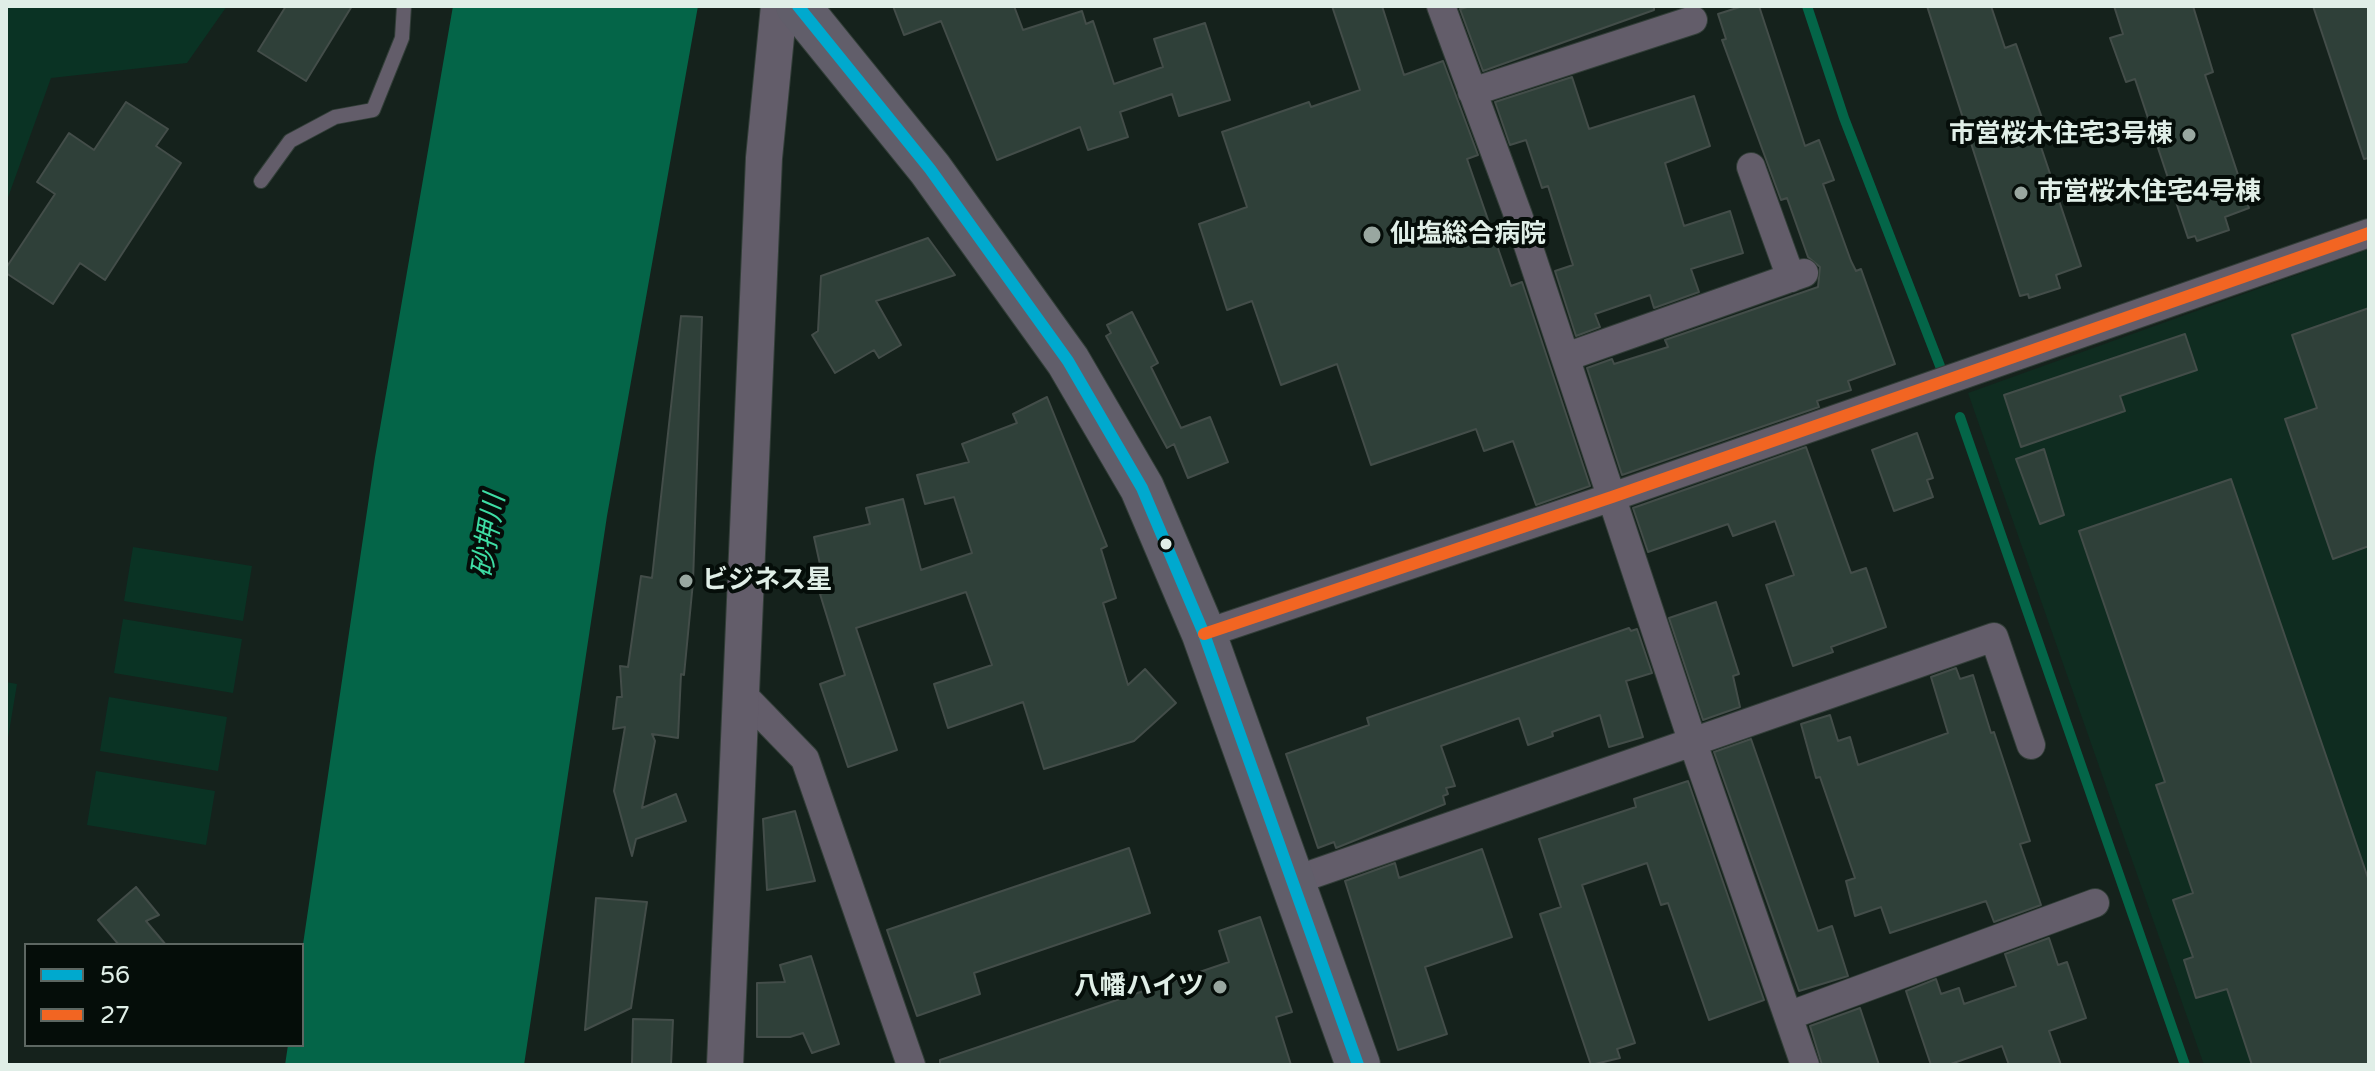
<!DOCTYPE html>
<html>
<head>
<meta charset="utf-8">
<style>
  body { margin:0 }
  #map { position:relative; width:2375px; height:1071px; overflow:hidden; background:#15221c; font-family:"Varela Round",sans-serif }
  canvas { display:block }
  .frame { position:absolute; inset:0; border:8px solid #e0eee7; pointer-events:none }
  .legend { position:absolute; left:24px; top:943px; width:280px; height:104px; box-sizing:border-box; background:#050d09; border:2px solid #5d6762; margin:0; padding:10px 14px; list-style:none; font-size:24px; color:#e0eee7 }
  .legend li { display:flex; align-items:center; gap:16px; height:40px }
  .legend b { width:40px; border:2px solid #5d6762 }
</style>
</head>
<body>
<div id="map">
<canvas width="2375" height="1071"></canvas>
<div class="frame"></div>
<ul class="legend">
<li><b style="height:10px;background:#00a9ce"></b>56</li>
<li><b style="height:10px;background:#f26522"></b>27</li>
</ul>
</div>
<script>
const c = document.querySelector('canvas').getContext('2d');
c.lineJoin = 'round';
function fillPath(path, color) {
  c.fillStyle = color;
  c.fill(path, 'evenodd');
}
function toPath(rows) {
  const path = new Path2D();
  for (const r of rows) {
    path.moveTo(r[0], r[1]);
    for (let i = 2; i < r.length; i += 2) path.lineTo(r[i], r[i + 1]);
  }
  return path;
}
function stroke(path, color, width, dash) {
  c.strokeStyle = color;
  c.lineWidth = width;
  c.lineCap = dash ? 'butt' : 'round';
  c.setLineDash(dash || []);
  c.stroke(path);
}
function write(font, color, halo, rows, align = 'center') {
  c.font = font + ' "Varela Round","Noto Sans JP",sans-serif';
  c.lineWidth = 8;
  c.setLineDash([]);
  c.textBaseline = 'middle';
  c.strokeStyle = halo;
  c.fillStyle = color;
  for (const [text, x, y, turn = 0] of rows) {
    c.save();
    c.translate(x, y);
    c.rotate((+turn || 0) * Math.PI / 180);
    c.textAlign = isNaN(turn) ? turn : align;
    if (halo) c.strokeText(text, 0, 0);
    c.fillText(text, 0, 0);
    c.restore();
  }
}
const built = toPath([
  [2369,249,2369,1065,2204,1065,1968,393]
]);
const green = toPath([
  [6,6,227,6,187,63,51,78,6,203],
  [133,547,252,566,243,621,124,601],
  [123,619,242,639,233,693,114,673],
  [6,682,17,684,8,738,6,738],
  [109,697,227,717,218,771,100,751],
  [96,771,215,791,206,845,87,825]
]);
const water = toPath([
  [453,6,698,6,607,516,524,1065,285,1065,288,1045,302,1045,302,951,375,457]
]);
const stream = toPath([
  [1807,6,1844,118,1940,366],
  [1960,417,2185,1065]
]);
const building = toPath([
  [286,6,352,6,306,81,258,51,286,6],
  [893,6,1014,6,1023,30,1082,11,1086,24,1093,21,1114,84,1163,67,1154,39,1205,23,1230,100,1179,116,1172,94,1120,112,1128,137,1088,150,1080,127,997,160,941,21,904,35,893,6],
  [1332,6,1382,6,1404,75,1443,61,1478,155,1467,159,1511,286,1522,282,1590,486,1536,505,1513,441,1484,451,1476,429,1371,465,1337,364,1281,385,1252,301,1227,310,1199,224,1247,207,1222,132,1309,102,1311,107,1360,90,1332,6],
  [1471,6,1654,6,1654,10,1483,71,1460,9,1471,6],
  [1743,6,1759,6,1805,146,1819,140,1834,180,1823,184,1851,261,1856,271,1861,269,1895,364,1848,381,1851,390,1817,401,1819,407,1622,475,1587,368,1612,359,1614,364,1668,347,1665,340,1818,287,1820,267,1808,257,1787,198,1781,200,1722,40,1726,39,1718,14,1743,6],
  [1927,6,1991,6,2005,48,2016,44,2048,135,2038,138,2081,266,2056,275,2060,288,2029,298,2028,294,2020,296,1927,6],
  [2114,6,2193,6,2213,72,2205,75,2249,208,2225,217,2229,230,2197,241,2195,236,2188,238,2135,79,2126,82,2110,38,2123,34,2114,6],
  [2313,6,2369,6,2369,158,2364,159,2313,6],
  [1572,77,1589,129,1694,96,1710,146,1665,163,1684,226,1730,211,1743,253,1691,269,1699,292,1654,308,1650,295,1595,314,1600,327,1576,336,1555,271,1573,265,1548,186,1542,188,1526,140,1510,145,1495,102,1572,77],
  [126,102,168,129,156,146,181,163,105,280,80,263,53,304,6,273,6,268,55,194,37,182,69,133,94,150,126,102],
  [928,238,955,275,876,301,901,345,879,358,874,350,835,373,812,335,818,331,821,276,928,238],
  [2369,308,2369,546,2333,559,2285,419,2317,408,2292,335,2369,308],
  [1132,312,1158,363,1151,367,1181,428,1210,417,1228,462,1188,478,1174,444,1167,448,1106,336,1111,333,1107,325,1132,312],
  [681,316,702,317,693,582,684,675,681,674,678,738,652,734,655,741,642,808,676,794,686,821,636,839,632,856,614,791,625,727,613,729,617,697,622,697,620,666,628,667,641,576,652,578,681,316],
  [2185,334,2197,370,2120,396,2125,411,2021,447,2004,395,2185,334],
  [1047,397,1107,546,1101,549,1116,598,1103,603,1128,685,1145,669,1176,703,1134,741,1044,769,1023,702,948,728,934,684,992,665,966,592,856,628,897,750,848,767,820,684,845,675,820,594,826,592,814,537,870,524,866,508,903,499,921,570,972,553,954,497,925,504,917,475,969,462,962,444,1017,423,1013,414,1047,397],
  [1917,433,1933,478,1927,480,1933,497,1894,511,1872,450,1917,433],
  [1806,447,1851,573,1866,568,1886,627,1831,647,1833,652,1793,666,1766,585,1794,575,1775,521,1733,536,1728,524,1648,552,1633,508,1806,447],
  [2044,449,2064,515,2040,524,2016,459,2044,449],
  [2231,479,2369,881,2369,1065,2252,1065,2227,989,2196,998,2184,960,2193,957,2173,900,2193,893,2156,785,2165,782,2079,531,2231,479],
  [1716,602,1739,674,1733,676,1740,707,1703,720,1669,618,1716,602],
  [1629,628,1631,631,1637,629,1652,673,1626,681,1643,737,1609,747,1600,715,1552,732,1553,736,1528,745,1519,718,1441,746,1455,786,1446,788,1448,794,1443,796,1445,804,1336,848,1334,842,1318,848,1286,754,1369,725,1367,718,1629,628],
  [1956,668,1960,679,1973,675,1991,733,1994,732,2030,841,2020,844,2041,905,1994,922,1986,901,1890,933,1881,907,1855,916,1846,881,1855,878,1820,777,1816,778,1801,724,1830,715,1838,741,1850,737,1858,765,1948,733,1931,677,1956,668],
  [1751,739,1818,931,1832,926,1848,976,1799,991,1714,752,1751,739],
  [1688,781,1764,1000,1709,1020,1668,903,1661,905,1647,863,1582,885,1635,1043,1617,1049,1620,1058,1591,1065,1540,914,1561,907,1539,839,1636,807,1634,799,1688,781],
  [795,811,815,881,767,890,763,819,795,811],
  [1129,848,1150,913,974,973,980,994,917,1016,887,930,1129,848],
  [1482,849,1512,937,1425,967,1447,1034,1398,1050,1345,881,1395,863,1399,878,1482,849],
  [136,887,159,915,146,921,166,945,119,945,98,920,136,887],
  [596,898,647,902,631,1008,585,1030,596,898],
  [1260,917,1292,1012,1276,1017,1291,1065,940,1065,940,1060,1229,962,1219,931,1260,917],
  [2049,938,2058,965,2067,962,2086,1018,2049,1031,2061,1065,2009,1065,2002,1046,1948,1065,1931,1065,1906,991,1936,979,1941,994,1959,988,1964,1004,2016,986,2005,954,2049,938],
  [811,956,839,1044,812,1053,803,1033,790,1037,757,1037,757,983,785,982,780,965,811,956],
  [1860,1008,1879,1065,1822,1065,1810,1026,1860,1008],
  [633,1019,673,1020,671,1065,632,1065,633,1019]
]);
const service = toPath([
  [261,181,290,141,335,117,373,110,402,38,404,6]
]);
const minor = toPath([
  [1441,6,1518,215,1693,743,1805,1065],
  [1472,92,1693,20],
  [1751,167,1791,278],
  [1566,357,1804,273],
  [1204,634,1612,497,2369,233],
  [739,691,805,759,911,1065],
  [1293,881,1994,637,2031,745],
  [1788,1016,2095,903]
]);
const tertiary = toPath([
  [725,1065,764,158,779,6]
]);
const primary = toPath([
  [798,6,930,169,1068,361,1142,488,1204,634,1358,1065]
]);
const bus1 = toPath([
  [798,6,930,169,1068,361,1142,488,1204,634,1358,1065]
]);
const bus2 = toPath([
  [1204,634,1612,497,2369,233]
]);
const markers = [
  [2189,135,8,"#99a7a0"],
  [2021,193,8,"#99a7a0"],
  [1372,235,10,"#99a7a0"],
  [1166,544,7,"#e0eee7"],
  [686,581,8,"#99a7a0"],
  [1220,987,8,"#99a7a0"]
];
const poiNames = [
  ["市営桜木住宅3号棟",2173,135,"right"],
  ["市営桜木住宅4号棟",2037,193],
  ["仙塩総合病院",1390,235],
  ["ビジネス星",702,581],
  ["八幡ハイツ",1204,987,"right"]
];
const waterNames = [
  ["砂押川",490,536,-81]
];
fillPath(built, '#0f2c20');
fillPath(green, '#0a3324');
fillPath(water, '#046548');
stroke(stream, '#046548', 10);
fillPath(building, '#2f4039');
stroke(building, '#434d49', 2);
stroke(service, '#323e38', 16);
stroke(minor, '#323e38', 30);
stroke(tertiary, '#323e38', 38);
stroke(primary, '#323e38', 46);
stroke(service, '#635d6a', 14);
stroke(minor, '#635d6a', 28);
stroke(tertiary, '#635d6a', 36);
stroke(primary, '#615e6a', 44);
stroke(bus1, '#00a9ce', 12);
stroke(bus2, '#f26522', 12);
for (const [x, y, r, color] of markers) {
  const dot = new Path2D();
  dot.arc(x, y, r, 0, 2 * Math.PI);
  c.fillStyle = color;
  c.fill(dot);
  stroke(dot, '#050d09', 3);
}
write('bold 26px', '#e0eee7', '#050d09', poiNames, 'left');
write('italic 28px', '#3edda4', '#050d09', waterNames);
</script>
</body>
</html>
